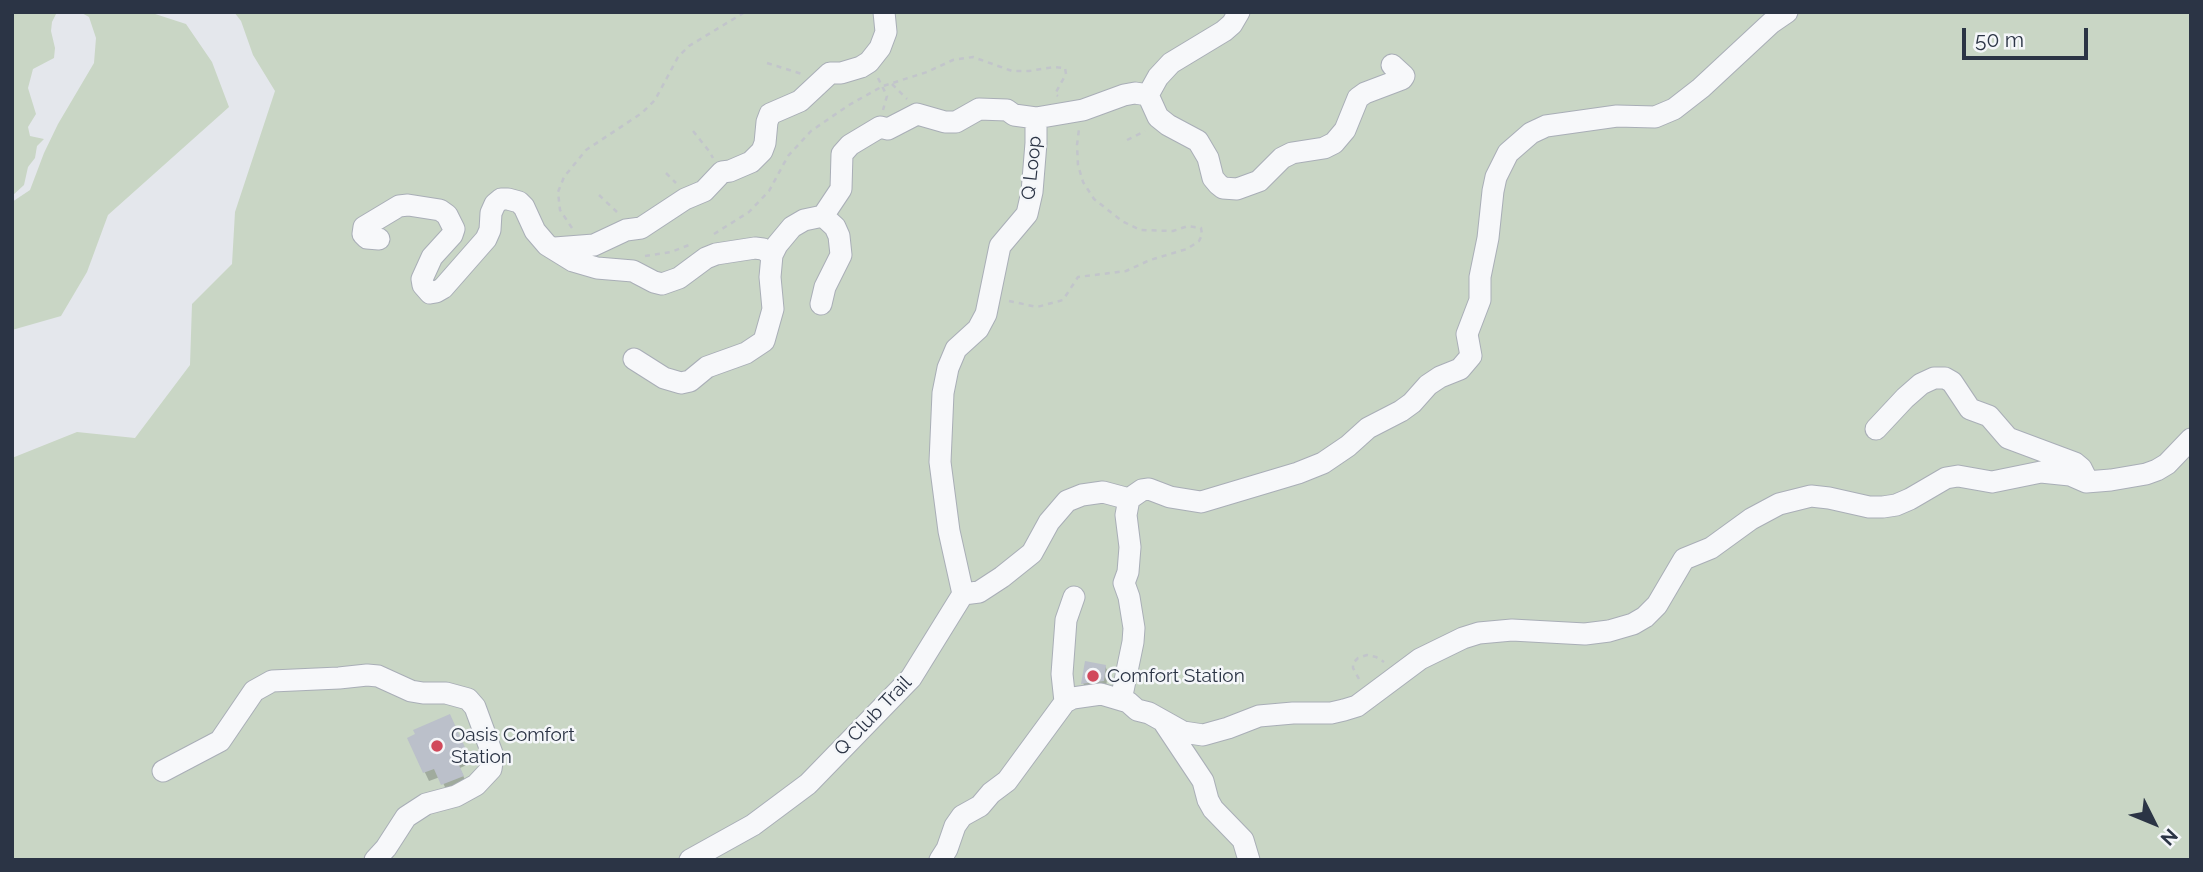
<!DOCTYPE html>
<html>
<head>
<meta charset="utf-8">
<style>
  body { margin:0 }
  #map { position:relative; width:2203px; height:872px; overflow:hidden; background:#e4e7ec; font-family:Raleway,sans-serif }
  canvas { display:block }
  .frame { position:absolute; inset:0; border:14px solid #2b3445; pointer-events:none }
  .north { position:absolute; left:2119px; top:788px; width:70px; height:70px; -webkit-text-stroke:5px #f4f6f9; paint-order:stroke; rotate:133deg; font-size:19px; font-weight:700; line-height:28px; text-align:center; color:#2b3445 }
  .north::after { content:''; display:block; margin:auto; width:24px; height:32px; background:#2b3445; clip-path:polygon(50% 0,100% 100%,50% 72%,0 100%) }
  .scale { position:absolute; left:1962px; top:28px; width:126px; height:32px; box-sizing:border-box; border:4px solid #2b3445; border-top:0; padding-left:9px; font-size:21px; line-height:24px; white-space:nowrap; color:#2b3445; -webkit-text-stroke:5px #f4f6f9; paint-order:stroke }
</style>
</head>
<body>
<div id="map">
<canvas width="2203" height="872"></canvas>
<div class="frame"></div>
<div class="north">N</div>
<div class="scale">50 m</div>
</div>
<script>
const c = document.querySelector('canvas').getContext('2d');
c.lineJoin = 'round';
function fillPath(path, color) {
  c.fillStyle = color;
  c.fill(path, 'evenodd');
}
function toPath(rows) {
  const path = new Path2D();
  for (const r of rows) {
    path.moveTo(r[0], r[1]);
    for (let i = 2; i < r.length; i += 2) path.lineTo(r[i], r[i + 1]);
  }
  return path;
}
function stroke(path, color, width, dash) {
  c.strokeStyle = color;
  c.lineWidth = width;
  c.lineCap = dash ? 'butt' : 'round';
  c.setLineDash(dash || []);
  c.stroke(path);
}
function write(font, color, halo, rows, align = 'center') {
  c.font = font + ' Raleway,sans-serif';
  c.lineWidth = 5;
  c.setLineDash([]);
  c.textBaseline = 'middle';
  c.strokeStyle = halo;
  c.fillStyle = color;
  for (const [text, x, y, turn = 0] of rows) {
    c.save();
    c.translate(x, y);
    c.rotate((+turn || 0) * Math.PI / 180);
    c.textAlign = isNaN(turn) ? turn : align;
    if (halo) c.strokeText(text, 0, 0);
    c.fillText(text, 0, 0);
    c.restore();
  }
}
const green = toPath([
  [12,12,57,12,52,22,51,31,55,48,54,58,33,69,28,88,36,114,28,127,30,136,44,139,37,146,35,158,28,167,24,185,12,196],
  [80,12,149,12,186,24,212,62,229,107,108,215,87,272,61,316,12,330,12,202,30,190,44,153,58,124,94,63,96,38,89,17],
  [234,12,2191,12,2191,860,12,860,12,458,77,432,135,438,190,365,192,304,232,264,235,212,275,91,253,55,241,21]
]);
const shadow = toPath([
  [1105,666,1108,672,1106,687,1086,689,1083,683],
  [454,725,471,763,460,768,467,785,448,793,440,777,429,781,409,739]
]);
const building = toPath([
  [1085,661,1106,665,1104,681,1081,684],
  [450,714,468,754,456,759,464,776,441,785,434,769,423,773,407,738,415,734,413,730]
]);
const path = toPath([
  [767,63,802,74],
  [878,78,887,96,883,110],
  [892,84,907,99],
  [693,131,709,151,713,158],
  [1127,140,1145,131],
  [666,173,676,183],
  [599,195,617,212],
  [572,228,560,210,558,192,564,177,586,150,642,113,655,100,678,57,689,46,745,12],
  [714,234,749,212,769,191,788,156,811,131,849,105,883,86,927,72,953,60,973,57,1012,71,1029,71,1054,67,1065,68,1066,74,1055,94,1058,96],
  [645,256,671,252,689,245],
  [1009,301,1037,307,1063,300,1078,277,1126,271,1150,260,1187,249,1199,241,1202,235,1201,228,1188,226,1173,231,1140,230,1122,221,1094,199,1083,182,1078,165,1077,145,1079,129],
  [1359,679,1353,668,1353,663,1358,658,1367,655,1376,657,1384,662]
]);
const minor = toPath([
  [1148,95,1158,117,1168,125,1198,141,1208,158,1213,178,1218,184,1223,188,1237,189,1259,181,1282,158,1292,153,1324,148,1334,143,1345,130,1358,98,1365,93,1402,79,1404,76,1392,65],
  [1036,118,1083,110,1124,95,1135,93,1148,95,1158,77,1171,63,1224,31,1232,24,1239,12],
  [379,239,367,238,363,234,364,227,399,206,408,205,440,210,447,215,454,229,452,235,432,257,422,279,423,285,430,293,436,292,443,288,486,239,490,230,491,213,495,204,501,199,508,199,519,202,524,207,535,231,547,245,573,261,597,268,633,271,654,282,662,284,679,278,706,258,716,254,755,248,763,249,772,255],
  [555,248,594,245,626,230,641,228,685,199,704,191,722,172,730,171,751,162,762,151,765,143,767,122,770,114,800,101,830,73,841,73,861,67,869,62,880,48,886,32,884,12],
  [634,359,664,378,681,383,690,381,707,367,746,353,764,341,773,309,770,277,772,255,777,245,792,227,804,220,823,216,835,227,839,236,841,255,825,287,821,304],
  [1876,429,1905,398,1921,384,1934,378,1945,378,1952,382,1970,409,1989,416,2008,438,2075,463,2081,468,2085,476],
  [963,594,979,592,1002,577,1032,553,1049,522,1067,501,1082,495,1103,492,1129,499],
  [1121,700,1133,642,1134,628,1129,597,1124,583,1128,572,1130,547,1126,515,1129,499,1142,490,1149,489,1170,497,1201,502,1298,473,1323,463,1348,446,1368,428,1401,411,1412,403,1428,385,1440,377,1460,369,1471,356,1467,334,1480,300,1480,277,1488,238,1493,191,1496,177,1508,153,1531,133,1546,126,1617,116,1655,117,1674,109,1701,88,1771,23,1787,12],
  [1065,702,1062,674,1066,620,1074,597],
  [1165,724,1203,781,1208,800,1213,809,1243,840,1249,860],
  [163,771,220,741,254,691,272,681,339,678,367,675,378,676,411,691,423,693,446,693,468,699,475,707,493,756,491,769,476,785,456,796,426,804,406,817,386,848,375,860],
  [690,860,753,825,808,784,911,678,963,594,949,531,940,462,943,393,948,368,956,349,978,329,986,314,1000,246,1027,214,1032,192,1036,143,1036,118,1014,115,1007,110,979,109,956,122,945,122,917,114,888,129,880,127,850,145,842,154,841,189,823,216],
  [940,860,947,849,955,826,962,816,980,806,991,793,1007,781,1065,702,1073,698,1101,694,1128,702,1137,710,1149,713,1183,732,1203,735,1228,728,1259,716,1293,713,1331,713,1344,710,1357,706,1420,659,1463,638,1479,633,1512,630,1585,634,1609,631,1633,624,1645,617,1657,605,1684,559,1711,548,1751,519,1779,504,1811,496,1829,498,1869,507,1883,507,1896,505,1910,499,1946,478,1958,476,1992,482,2041,472,2070,475,2086,482,2111,480,2146,474,2157,470,2167,464,2191,439]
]);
const markers = [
  [1093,676,7,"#d1495b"],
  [437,746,7,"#d1495b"]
];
const streetNames = [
  ["Q Loop",1032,168,-84],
  ["Q Club Trail",873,716,-46]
];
const poiNames = [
  ["Comfort Station",1107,676],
  ["Oasis Comfort",451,735],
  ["Station",451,757]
];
fillPath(green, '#c9d6c5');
fillPath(shadow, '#0003');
fillPath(building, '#bbc0ca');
stroke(minor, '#a9aeb7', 23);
stroke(path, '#c2c5cb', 2.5, [5, 5]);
stroke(minor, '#f7f8fa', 21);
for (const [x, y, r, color] of markers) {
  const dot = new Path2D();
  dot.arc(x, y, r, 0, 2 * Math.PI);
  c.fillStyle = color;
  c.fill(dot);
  stroke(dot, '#f4f6f9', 2.5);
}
write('19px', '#2b3445', '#f4f6f9', streetNames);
write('19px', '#2b3445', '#f4f6f9', poiNames, 'left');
</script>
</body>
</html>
